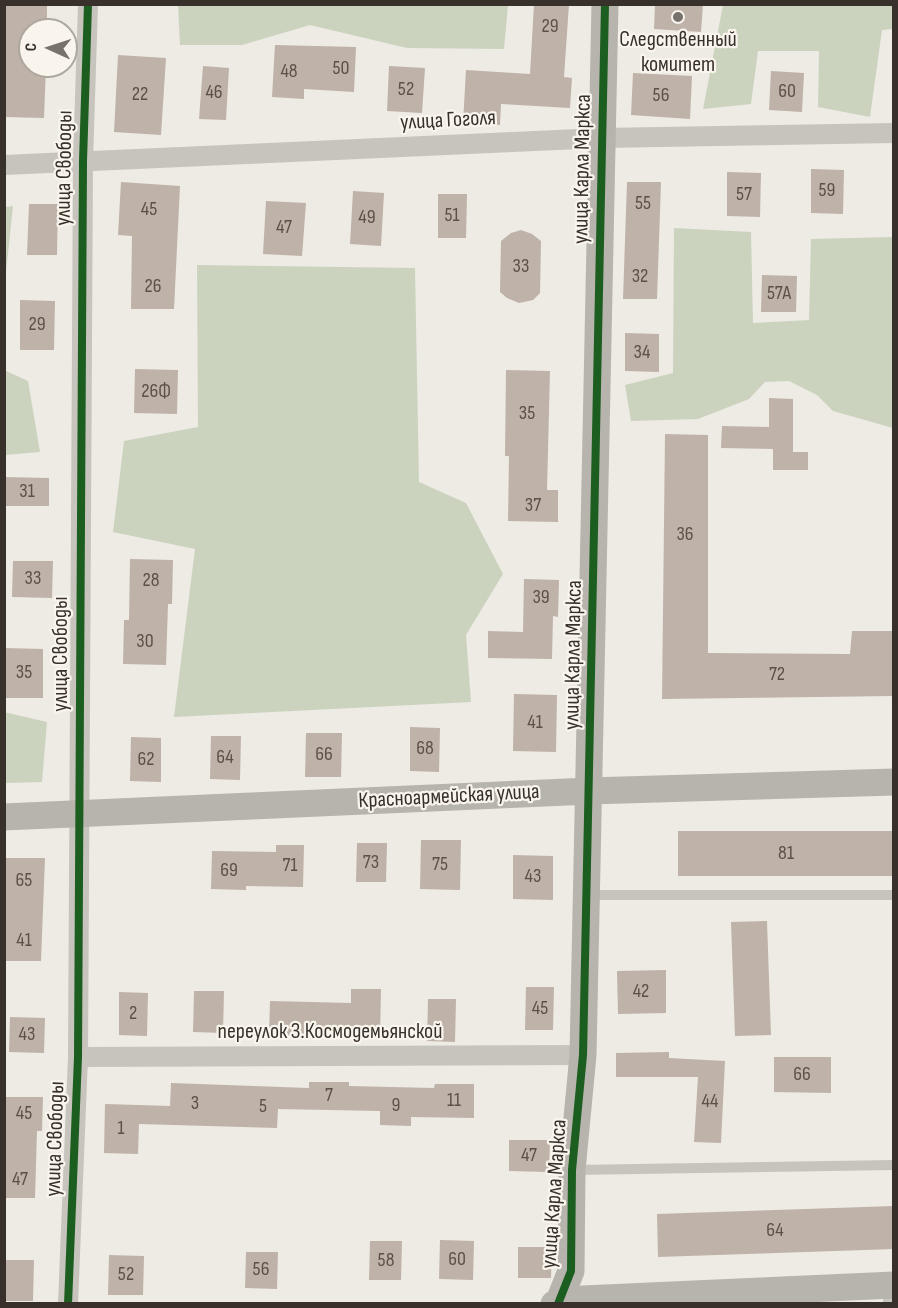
<!DOCTYPE html>
<html>
<head>
<meta charset="utf-8">
<style>
  body { margin:0 }
  #map { position:relative; width:898px; height:1308px; overflow:hidden; background:#edebe4; font-family:"Sofia Sans Condensed",sans-serif }
  canvas { display:block }
  .frame { position:absolute; inset:0; border:6px solid #38312b; pointer-events:none }
  .north { position:absolute; left:18px; top:18px; width:60px; height:60px; box-sizing:border-box; background:#f9f5ed; border:2px solid #aca79f; border-radius:50%; rotate:273deg; font-size:16px; font-weight:700; line-height:24px; text-align:center; color:#38312b }
  .north::after { content:''; display:block; margin:auto; width:21px; height:27px; background:#77726c; clip-path:polygon(50% 0,100% 100%,50% 72%,0 100%) }
</style>
</head>
<body>
<div id="map">
<canvas width="898" height="1308"></canvas>
<div class="frame"></div>
<div class="north">С</div>
</div>
<script>
const c = document.querySelector('canvas').getContext('2d');
c.lineJoin = 'round';
function fillPath(path, color) {
  c.fillStyle = color;
  c.fill(path, 'evenodd');
}
function toPath(rows) {
  const path = new Path2D();
  for (const r of rows) {
    path.moveTo(r[0], r[1]);
    for (let i = 2; i < r.length; i += 2) path.lineTo(r[i], r[i + 1]);
  }
  return path;
}
function stroke(path, color, width, dash) {
  c.strokeStyle = color;
  c.lineWidth = width;
  c.lineCap = dash ? 'butt' : 'round';
  c.setLineDash(dash || []);
  c.stroke(path);
}
function write(font, color, halo, rows, align = 'center') {
  c.font = font + ' "Sofia Sans Condensed",sans-serif';
  c.lineWidth = 4.5;
  c.setLineDash([]);
  c.textBaseline = 'middle';
  c.strokeStyle = halo;
  c.fillStyle = color;
  for (const [text, x, y, turn = 0] of rows) {
    c.save();
    c.translate(x, y);
    c.rotate((+turn || 0) * Math.PI / 180);
    c.textAlign = isNaN(turn) ? turn : align;
    if (halo) c.strokeText(text, 0, 0);
    c.fillText(text, 0, 0);
    c.restore();
  }
}
const green = toPath([
  [178,5,178,4,508,5,504,49,407,48,310,25,242,45,180,45],
  [723,5,893,5,893,29,882,30,870,117,818,107,819,51,758,51,751,104,703,109],
  [13,206,5,282,5,207],
  [674,228,751,232,753,323,809,320,811,239,893,237,893,428,833,411,817,395,789,381,765,382,749,399,698,419,631,421,625,385,673,373],
  [197,265,415,268,419,482,466,503,503,574,466,635,471,702,174,717,195,549,113,532,124,441,198,427],
  [4,370,28,381,40,452,5,455],
  [4,712,47,722,42,782,5,783]
]);
const building = toPath([
  [4,4,47,4,47,30,30,30,30,66,46,66,44,118,4,117],
  [534,4,569,4,564,77,572,78,570,108,501,104,500,125,463,123,466,70,530,74],
  [655,4,703,4,701,32,654,29],
  [275,45,356,47,354,92,304,89,304,99,272,97],
  [118,55,166,58,161,135,114,132],
  [203,66,229,68,226,120,199,119],
  [389,66,425,68,422,113,387,111],
  [771,71,804,73,802,112,769,110],
  [633,73,692,76,690,119,631,115],
  [811,169,844,170,843,214,811,213],
  [727,172,761,173,760,217,727,216],
  [121,182,180,186,174,309,131,309,132,236,118,235],
  [627,182,661,182,657,299,623,299],
  [353,191,384,193,381,246,350,244],
  [438,194,467,194,466,238,438,238],
  [266,201,306,203,302,256,263,254],
  [29,204,58,204,57,255,27,255],
  [521,230,532,234,541,241,540,293,533,300,519,303,507,298,500,292,501,241,511,233],
  [762,275,797,276,796,312,761,312],
  [20,300,55,301,54,350,20,350],
  [625,333,659,334,659,372,625,371],
  [135,369,178,370,177,414,134,413],
  [506,370,550,371,547,490,558,490,558,522,508,521,509,456,505,456],
  [769,398,793,399,793,452,808,452,808,470,773,470,773,449,721,448,722,426,769,427],
  [665,434,708,435,708,653,850,654,852,631,894,631,894,696,662,699],
  [4,477,49,478,49,506,4,506],
  [130,559,173,560,172,604,168,604,166,665,123,664,124,620,129,620],
  [13,561,53,561,52,598,12,597],
  [524,579,559,580,558,617,553,616,552,659,488,658,488,631,523,632],
  [4,648,43,649,43,698,4,698],
  [514,694,557,695,556,752,513,751],
  [410,727,440,728,439,772,410,771],
  [306,733,342,733,341,777,305,777],
  [211,736,241,736,240,780,210,779],
  [131,737,161,738,161,782,130,781],
  [678,831,894,831,894,876,678,876],
  [421,840,461,840,460,890,420,889],
  [357,843,387,843,386,882,356,882],
  [276,845,304,845,303,887,246,886,246,890,211,889,212,851,276,852],
  [513,855,553,856,553,900,513,899],
  [5,858,45,858,41,961,5,961],
  [767,921,771,1035,735,1036,731,922],
  [666,970,666,1013,618,1014,617,971],
  [526,987,554,987,553,1030,525,1030],
  [351,989,381,989,380,1038,269,1035,270,1001,351,1003],
  [194,991,224,991,223,1033,193,1032],
  [119,992,148,993,147,1036,119,1035],
  [428,999,456,999,455,1042,427,1041],
  [10,1017,45,1018,44,1053,9,1052],
  [669,1052,669,1058,725,1061,721,1143,694,1142,698,1077,616,1077,616,1053],
  [774,1057,831,1057,831,1093,774,1092],
  [309,1082,349,1082,349,1086,434,1088,435,1084,474,1084,474,1118,411,1117,411,1126,380,1125,380,1111,278,1109,277,1128,139,1124,138,1154,104,1153,105,1104,170,1106,171,1083,309,1088],
  [4,1097,43,1097,42,1131,37,1131,35,1198,4,1198],
  [509,1140,550,1140,549,1172,509,1171],
  [894,1206,894,1249,658,1257,657,1214],
  [440,1240,474,1241,473,1280,439,1279],
  [370,1241,402,1241,401,1280,369,1280],
  [518,1247,552,1247,551,1278,518,1278],
  [246,1252,278,1252,277,1289,245,1288],
  [109,1255,144,1256,143,1295,108,1295],
  [4,1260,34,1260,33,1301,4,1301]
]);
const lane = toPath([
  [587,895,894,895],
  [573,1170,894,1165],
  [888,1304,888,1286]
]);
const street = toPath([
  [4,165,601,138,894,133],
  [78,1057,583,1055],
  [68,1304,78,1057,83,161,88,4]
]);
const secondary = toPath([
  [4,817,589,791,894,782],
  [554,1304,583,1299,894,1285],
  [558,1304,571,1271,572,1170,583,1055,605,4]
]);
const cycleway = toPath([
  [68,1304,78,1057,83,161,88,4],
  [558,1304,571,1271,572,1170,583,1055,605,4]
]);
const markers = [
  [678,17,6,"#77726c"]
];
const numberNames = [
  ["29",550,27],
  ["50",341,69],
  ["48",289,72],
  ["52",406,90],
  ["60",787,92],
  ["46",214,93],
  ["22",140,95],
  ["56",661,96],
  ["59",827,191],
  ["57",744,195],
  ["55",643,204],
  ["45",149,210],
  ["51",452,216],
  ["49",367,218],
  ["47",284,228],
  ["33",521,267],
  ["32",640,277],
  ["26",153,287],
  ["57А",779,294],
  ["29",37,325],
  ["34",642,353],
  ["26Ф",156,392],
  ["35",527,414],
  ["31",27,492],
  ["37",533,506],
  ["36",685,535],
  ["33",33,579],
  ["28",151,581],
  ["39",541,598],
  ["30",145,642],
  ["35",24,673],
  ["72",777,675],
  ["41",535,723],
  ["68",425,749],
  ["66",324,755],
  ["64",225,758],
  ["62",146,760],
  ["81",786,854],
  ["73",371,863],
  ["75",440,865],
  ["71",290,866],
  ["69",229,871],
  ["43",533,877],
  ["65",24,881],
  ["41",24,941],
  ["42",641,992],
  ["45",540,1009],
  ["2",133,1014],
  ["43",27,1035],
  ["66",802,1075],
  ["7",329,1096],
  ["11",454,1101],
  ["44",710,1102],
  ["3",195,1104],
  ["9",396,1106],
  ["5",263,1107],
  ["45",24,1114],
  ["1",121,1129],
  ["47",529,1156],
  ["47",20,1180],
  ["64",775,1231],
  ["60",457,1260],
  ["58",386,1261],
  ["56",261,1270],
  ["52",126,1275]
];
const poiNames = [
  ["Следственный",678,40],
  ["комитет",678,65]
];
const streetNames = [
  ["улица Гоголя",448,121,-3],
  ["улица Свободы",65,168,-89],
  ["улица Карла Маркса",583,169,-89],
  ["улица Свободы",61,654,-90],
  ["улица Карла Маркса",574,655,-89],
  ["Красноармейская улица",449,797,-3],
  ["переулок З.Космодемьянской",330,1032],
  ["улица Свободы",56,1139,-88],
  ["улица Карла Маркса",555,1194,-86]
];
fillPath(green, '#cbd3bf');
fillPath(building, '#bfb2a8');
stroke(lane, '#c7c3bd', 10);
stroke(street, '#c7c3bd', 20);
stroke(secondary, '#b7b3ad', 27);
stroke(cycleway, '#1b5e20', 8);
for (const [x, y, r, color] of markers) {
  const dot = new Path2D();
  dot.arc(x, y, r, 0, 2 * Math.PI);
  c.fillStyle = color;
  c.fill(dot);
  stroke(dot, '#f9f5ed', 2);
}
write('20px', '#5a514a', null, numberNames);
write('22px', '#38312b', '#f9f5ed', poiNames);
write('22px', '#38312b', '#f9f5ed', streetNames);
</script>
</body>
</html>
